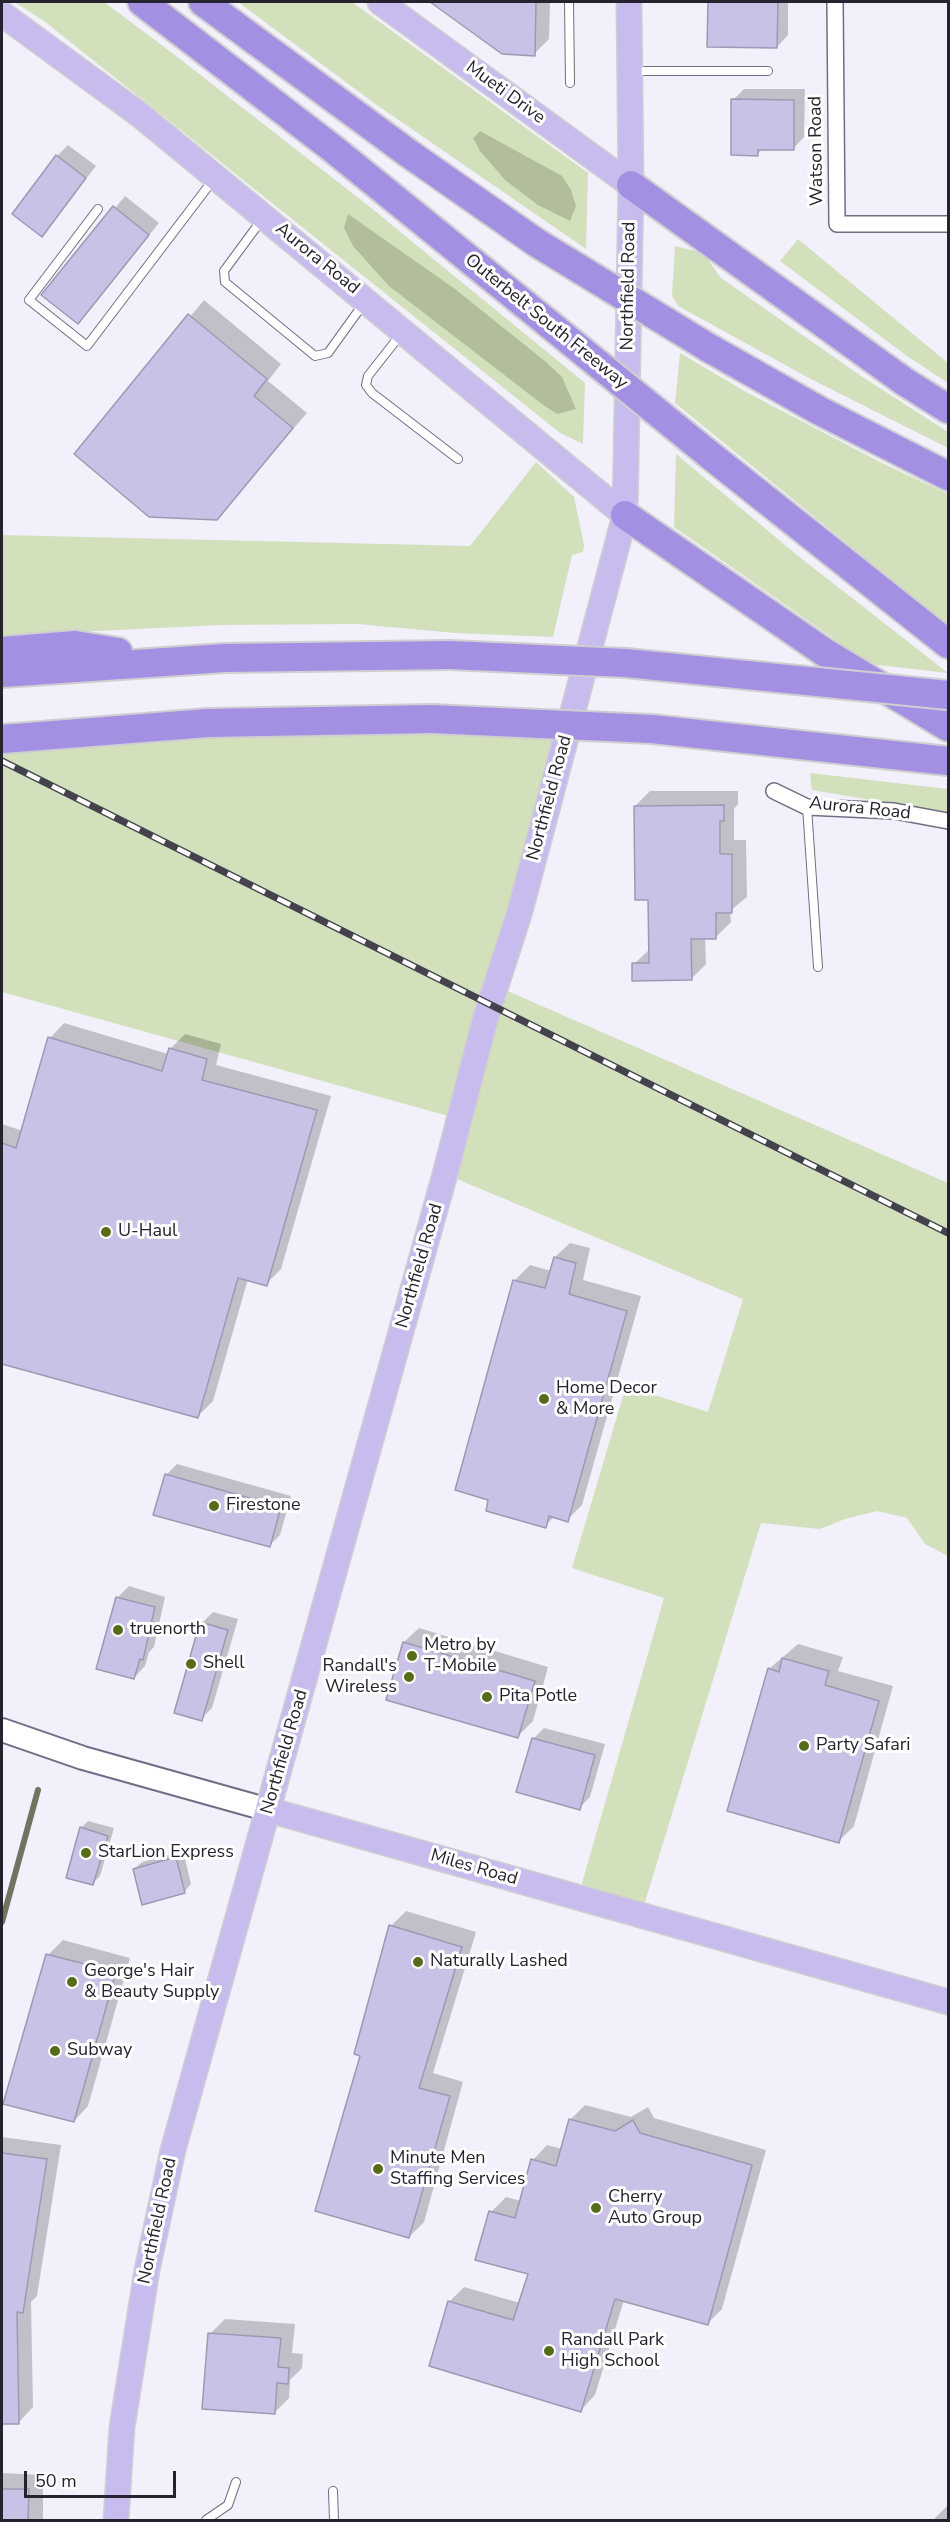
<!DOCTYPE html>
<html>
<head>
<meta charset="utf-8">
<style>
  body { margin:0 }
  #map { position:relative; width:950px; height:2522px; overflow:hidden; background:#f2f0fb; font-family:"Nunito Sans",sans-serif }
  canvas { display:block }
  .frame { position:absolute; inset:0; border:3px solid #25232d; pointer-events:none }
  .scale { position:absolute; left:24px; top:2471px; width:152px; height:27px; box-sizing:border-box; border:3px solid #25232d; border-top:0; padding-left:8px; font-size:18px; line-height:21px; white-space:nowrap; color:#25232d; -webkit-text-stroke:4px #fff; paint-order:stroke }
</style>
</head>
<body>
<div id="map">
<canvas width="950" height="2522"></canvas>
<div class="frame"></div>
<div class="scale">50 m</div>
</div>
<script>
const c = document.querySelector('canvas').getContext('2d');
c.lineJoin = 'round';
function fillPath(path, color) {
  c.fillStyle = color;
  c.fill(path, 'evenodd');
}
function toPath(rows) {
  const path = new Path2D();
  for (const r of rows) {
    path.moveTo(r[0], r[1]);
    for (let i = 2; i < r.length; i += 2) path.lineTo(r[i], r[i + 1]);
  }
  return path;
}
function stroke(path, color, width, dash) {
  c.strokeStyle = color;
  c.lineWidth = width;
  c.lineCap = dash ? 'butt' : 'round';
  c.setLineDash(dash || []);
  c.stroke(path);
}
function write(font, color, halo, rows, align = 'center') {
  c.font = font + ' "Nunito Sans",sans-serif';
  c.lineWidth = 6;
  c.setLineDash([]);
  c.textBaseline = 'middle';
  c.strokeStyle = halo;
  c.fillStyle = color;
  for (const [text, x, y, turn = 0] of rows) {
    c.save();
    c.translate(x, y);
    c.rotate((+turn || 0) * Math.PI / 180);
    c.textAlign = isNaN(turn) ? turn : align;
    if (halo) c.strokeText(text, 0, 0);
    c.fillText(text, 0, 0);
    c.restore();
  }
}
const green = toPath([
  [14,2,104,2,171,52,370,207,585,383,583,444,560,433,44,21],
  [238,2,352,2,588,173,586,249,374,103],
  [798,239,948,363,948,383,907,356,780,261],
  [675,246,703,253,721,278,861,376,948,432,948,448,807,377,678,306,672,296],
  [680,353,746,392,882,463,948,494,948,626,675,403],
  [676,454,797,555,948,673,870,664,674,527],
  [536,462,574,497,584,545,583,552,572,555,553,637,455,633,357,624,222,625,75,632,2,651,2,535,470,546],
  [571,716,496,986,948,1183,948,1556,925,1544,907,1518,877,1511,845,1519,820,1529,761,1523,641,1915,578,1897,664,1598,572,1568,626,1386,708,1412,743,1299,445,1174,459,1119,2,992,2,739],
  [810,773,948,789,948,813,812,790]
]);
const forest = toPath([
  [480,131,562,176,571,190,576,206,570,221,538,205,505,180,480,151,473,138],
  [348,214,455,289,546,362,562,377,576,409,557,414,542,404,389,286,353,246,344,228]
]);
const shadow = toPath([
  [432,2,550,2,549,39,534,54,502,53],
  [709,2,788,2,788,35,777,47,709,46],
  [744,89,805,89,804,137,793,149,763,149,757,154,733,100],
  [68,145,96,166,42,235,57,156],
  [125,196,159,223,88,311,44,295],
  [204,300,281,364,268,381,307,413,216,519,76,454],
  [650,791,738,791,738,804,734,809,734,840,746,840,747,897,730,911,731,922,716,937,705,937,706,964,691,979,634,964,650,949,650,898,635,806],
  [64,1023,168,1054,170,1049,185,1034,221,1044,216,1065,331,1096,281,1269,266,1284,248,1279,213,1401,198,1416,2,1362,2,1124,23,1131,50,1038],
  [570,1243,590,1248,583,1280,641,1296,582,1505,567,1520,555,1516,545,1526,490,1499,456,1489,515,1280,530,1265,551,1271,555,1257],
  [177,1464,291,1496,280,1535,269,1546,166,1475],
  [129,1586,165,1597,154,1647,149,1652,145,1666,134,1678,117,1598],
  [213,1612,238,1619,212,1708,201,1719,202,1623],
  [419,1628,548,1667,533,1721,518,1736,404,1642],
  [798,1644,843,1657,838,1671,893,1686,854,1826,839,1841,769,1669],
  [544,1728,605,1744,590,1797,579,1808,533,1739],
  [88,1821,114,1828,100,1876,93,1883,81,1828],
  [183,1851,191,1884,184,1892,134,1869,142,1862],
  [406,1911,476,1932,433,2073,463,2082,424,2222,409,2237,361,2055,391,1926],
  [63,1940,130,1958,88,2106,74,2121,48,1955],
  [585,2105,631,2117,648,2107,654,2118,766,2150,722,2309,708,2323,624,2300,595,2395,581,2410,449,2302,464,2287,520,2303,529,2273,491,2212,506,2197,521,2201,533,2160,547,2145,562,2149,570,2120],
  [2,2137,61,2145,37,2296,31,2302,33,2407,19,2422,2,2423],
  [225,2319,295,2324,292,2353,303,2354,302,2368,290,2380,289,2398,274,2413,210,2334],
  [2,2473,43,2475,43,2520,2,2520],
  [948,2505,948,2520,933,2520]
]);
const stream = toPath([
  [2,1922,38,1790]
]);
const building = toPath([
  [430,2,536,2,535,56,502,54,430,2],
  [708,2,778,2,777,48,707,47,708,2],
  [731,99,794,100,794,150,758,150,758,156,731,155,731,99],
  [56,155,86,178,42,237,12,214,56,155],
  [113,206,149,235,78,324,41,295,113,206],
  [188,314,267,379,254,396,293,428,217,520,149,517,74,454,188,314],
  [724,805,724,821,720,821,720,854,732,854,732,913,716,913,716,939,691,939,692,980,632,981,632,963,649,963,648,900,635,900,634,806,724,805],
  [48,1037,162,1071,169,1048,207,1059,202,1080,317,1110,267,1286,238,1278,198,1418,2,1364,2,1143,16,1148,48,1037],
  [554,1257,576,1263,569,1294,627,1311,568,1522,549,1516,546,1528,486,1511,488,1500,455,1490,513,1280,545,1288,554,1257],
  [165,1474,281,1507,270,1547,153,1515,165,1474],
  [116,1597,155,1607,143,1660,140,1659,134,1679,96,1669,116,1597],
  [200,1622,228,1630,202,1721,174,1713,200,1622],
  [403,1642,535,1681,518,1738,386,1700,403,1642],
  [782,1658,829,1671,825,1685,879,1701,839,1843,727,1811,768,1668,779,1672,782,1658],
  [532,1738,595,1755,580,1810,516,1792,532,1738],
  [80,1827,108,1836,93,1885,66,1878,80,1827],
  [176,1857,185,1893,142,1905,133,1869,176,1857],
  [389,1925,462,1947,419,2088,450,2096,409,2238,315,2211,360,2056,354,2054,389,1925],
  [46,1954,116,1972,74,2122,3,2104,46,1954],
  [569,2119,615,2131,633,2120,640,2133,752,2165,708,2325,615,2299,581,2412,429,2366,448,2301,513,2320,528,2274,475,2260,489,2211,515,2218,531,2159,556,2166,569,2119],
  [2,2153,47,2159,23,2313,17,2312,19,2424,2,2424,2,2153],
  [208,2333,281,2338,278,2367,289,2368,288,2384,277,2383,275,2414,202,2409,208,2333],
  [2,2489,29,2489,28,2520,2,2520,2,2489]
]);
const lane = toPath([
  [569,2,570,83],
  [634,71,768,71],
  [98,209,29,300,87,346,213,180],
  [263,218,224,271,225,282,315,356,328,353,364,303],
  [401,334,368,376,366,385,372,393,458,459],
  [807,807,818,967],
  [333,2491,334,2520],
  [206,2520,228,2505,236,2482]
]);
const street = toPath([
  [835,2,837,224,948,224],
  [774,791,807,807,894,811,948,821]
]);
const secondary = toPath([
  [2,1730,83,1758,269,1810]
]);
const primary = toPath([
  [380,2,631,185],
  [2,14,140,115,625,515],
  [269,1810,948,2002],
  [116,2520,122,2427,130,2377,147,2270,173,2150,445,1174,485,1020,520,911,625,515,631,185,629,2]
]);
const highway = toPath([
  [142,2,332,148,549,324],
  [203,2,408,153,537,243],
  [631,185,905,382,948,409],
  [709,348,820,411,948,476],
  [711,456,948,644],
  [625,515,824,652,948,727],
  [2,651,75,645,118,652],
  [2,673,224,658,450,655],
  [2,739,208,723,432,719]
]);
const rail = toPath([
  [2,761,948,1233]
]);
const highwayBridge = toPath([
  [537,243,709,348],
  [549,324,711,456],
  [450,655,626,663,948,695],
  [432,719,652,729,948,761]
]);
const markers = [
  [106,1232,6,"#576c1b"],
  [544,1399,6,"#576c1b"],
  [214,1506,6,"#576c1b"],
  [118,1630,6,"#576c1b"],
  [412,1656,6,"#576c1b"],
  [191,1664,6,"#576c1b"],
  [409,1677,6,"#576c1b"],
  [487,1697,6,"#576c1b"],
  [804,1746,6,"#576c1b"],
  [86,1853,6,"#576c1b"],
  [418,1962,6,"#576c1b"],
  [72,1982,6,"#576c1b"],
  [55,2051,6,"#576c1b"],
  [378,2169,6,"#576c1b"],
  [596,2208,6,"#576c1b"],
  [549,2351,6,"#576c1b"]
];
const streetNames = [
  ["Mueti Drive",505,93,36],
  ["Watson Road",817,151,-91],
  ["Aurora Road",317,259,39],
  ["Northfield Road",629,286,-89],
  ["Outerbelt South Freeway",546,322,39],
  ["Northfield Road",550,798,-75],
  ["Aurora Road",860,809,6],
  ["Northfield Road",420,1266,-74],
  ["Northfield Road",285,1752,-74],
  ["Miles Road",474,1868,16],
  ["Northfield Road",158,2221,-78]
];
const poiNames = [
  ["U-Haul",118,1232],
  ["Home Decor",556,1389],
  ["& More",556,1410],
  ["Firestone",226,1506],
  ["truenorth",130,1630],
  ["Metro by",424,1646],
  ["T-Mobile",424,1667],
  ["Shell",203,1664],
  ["Randall's",397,1667,"right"],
  ["Wireless",397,1688,"right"],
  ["Pita Potle",499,1697],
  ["Party Safari",816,1746],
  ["StarLion Express",98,1853],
  ["Naturally Lashed",430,1962],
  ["George's Hair",84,1972],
  ["& Beauty Supply",84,1993],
  ["Subway",67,2051],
  ["Minute Men",390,2159],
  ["Staffing Services",390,2180],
  ["Cherry",608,2198],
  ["Auto Group",608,2219],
  ["Randall Park",561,2341],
  ["High School",561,2362]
];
fillPath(green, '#d3e0bc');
fillPath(forest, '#b2be9b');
fillPath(shadow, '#0003');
stroke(stream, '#6e7662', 6);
fillPath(building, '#c9c2e6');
stroke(building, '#9e99b3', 1.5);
stroke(lane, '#716d85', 10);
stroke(street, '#716d85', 18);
stroke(secondary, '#716d85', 26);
stroke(primary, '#cfcfd1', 27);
stroke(highway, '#cfcfd1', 32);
stroke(lane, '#fff', 8);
stroke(street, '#fff', 15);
stroke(secondary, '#fff', 22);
stroke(primary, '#c8bcee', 24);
stroke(highway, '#a390e3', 28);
stroke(rail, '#44424d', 7);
stroke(rail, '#fff', 4.5, [14]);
stroke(highwayBridge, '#cfcfd1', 32, []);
stroke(highwayBridge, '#a390e3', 28);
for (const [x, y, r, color] of markers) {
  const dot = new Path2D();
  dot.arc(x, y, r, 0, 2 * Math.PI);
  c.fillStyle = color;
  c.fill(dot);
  stroke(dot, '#fff', 2);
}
write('18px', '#25232d', '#fff', streetNames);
write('18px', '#25232d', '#fff', poiNames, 'left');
</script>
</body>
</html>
